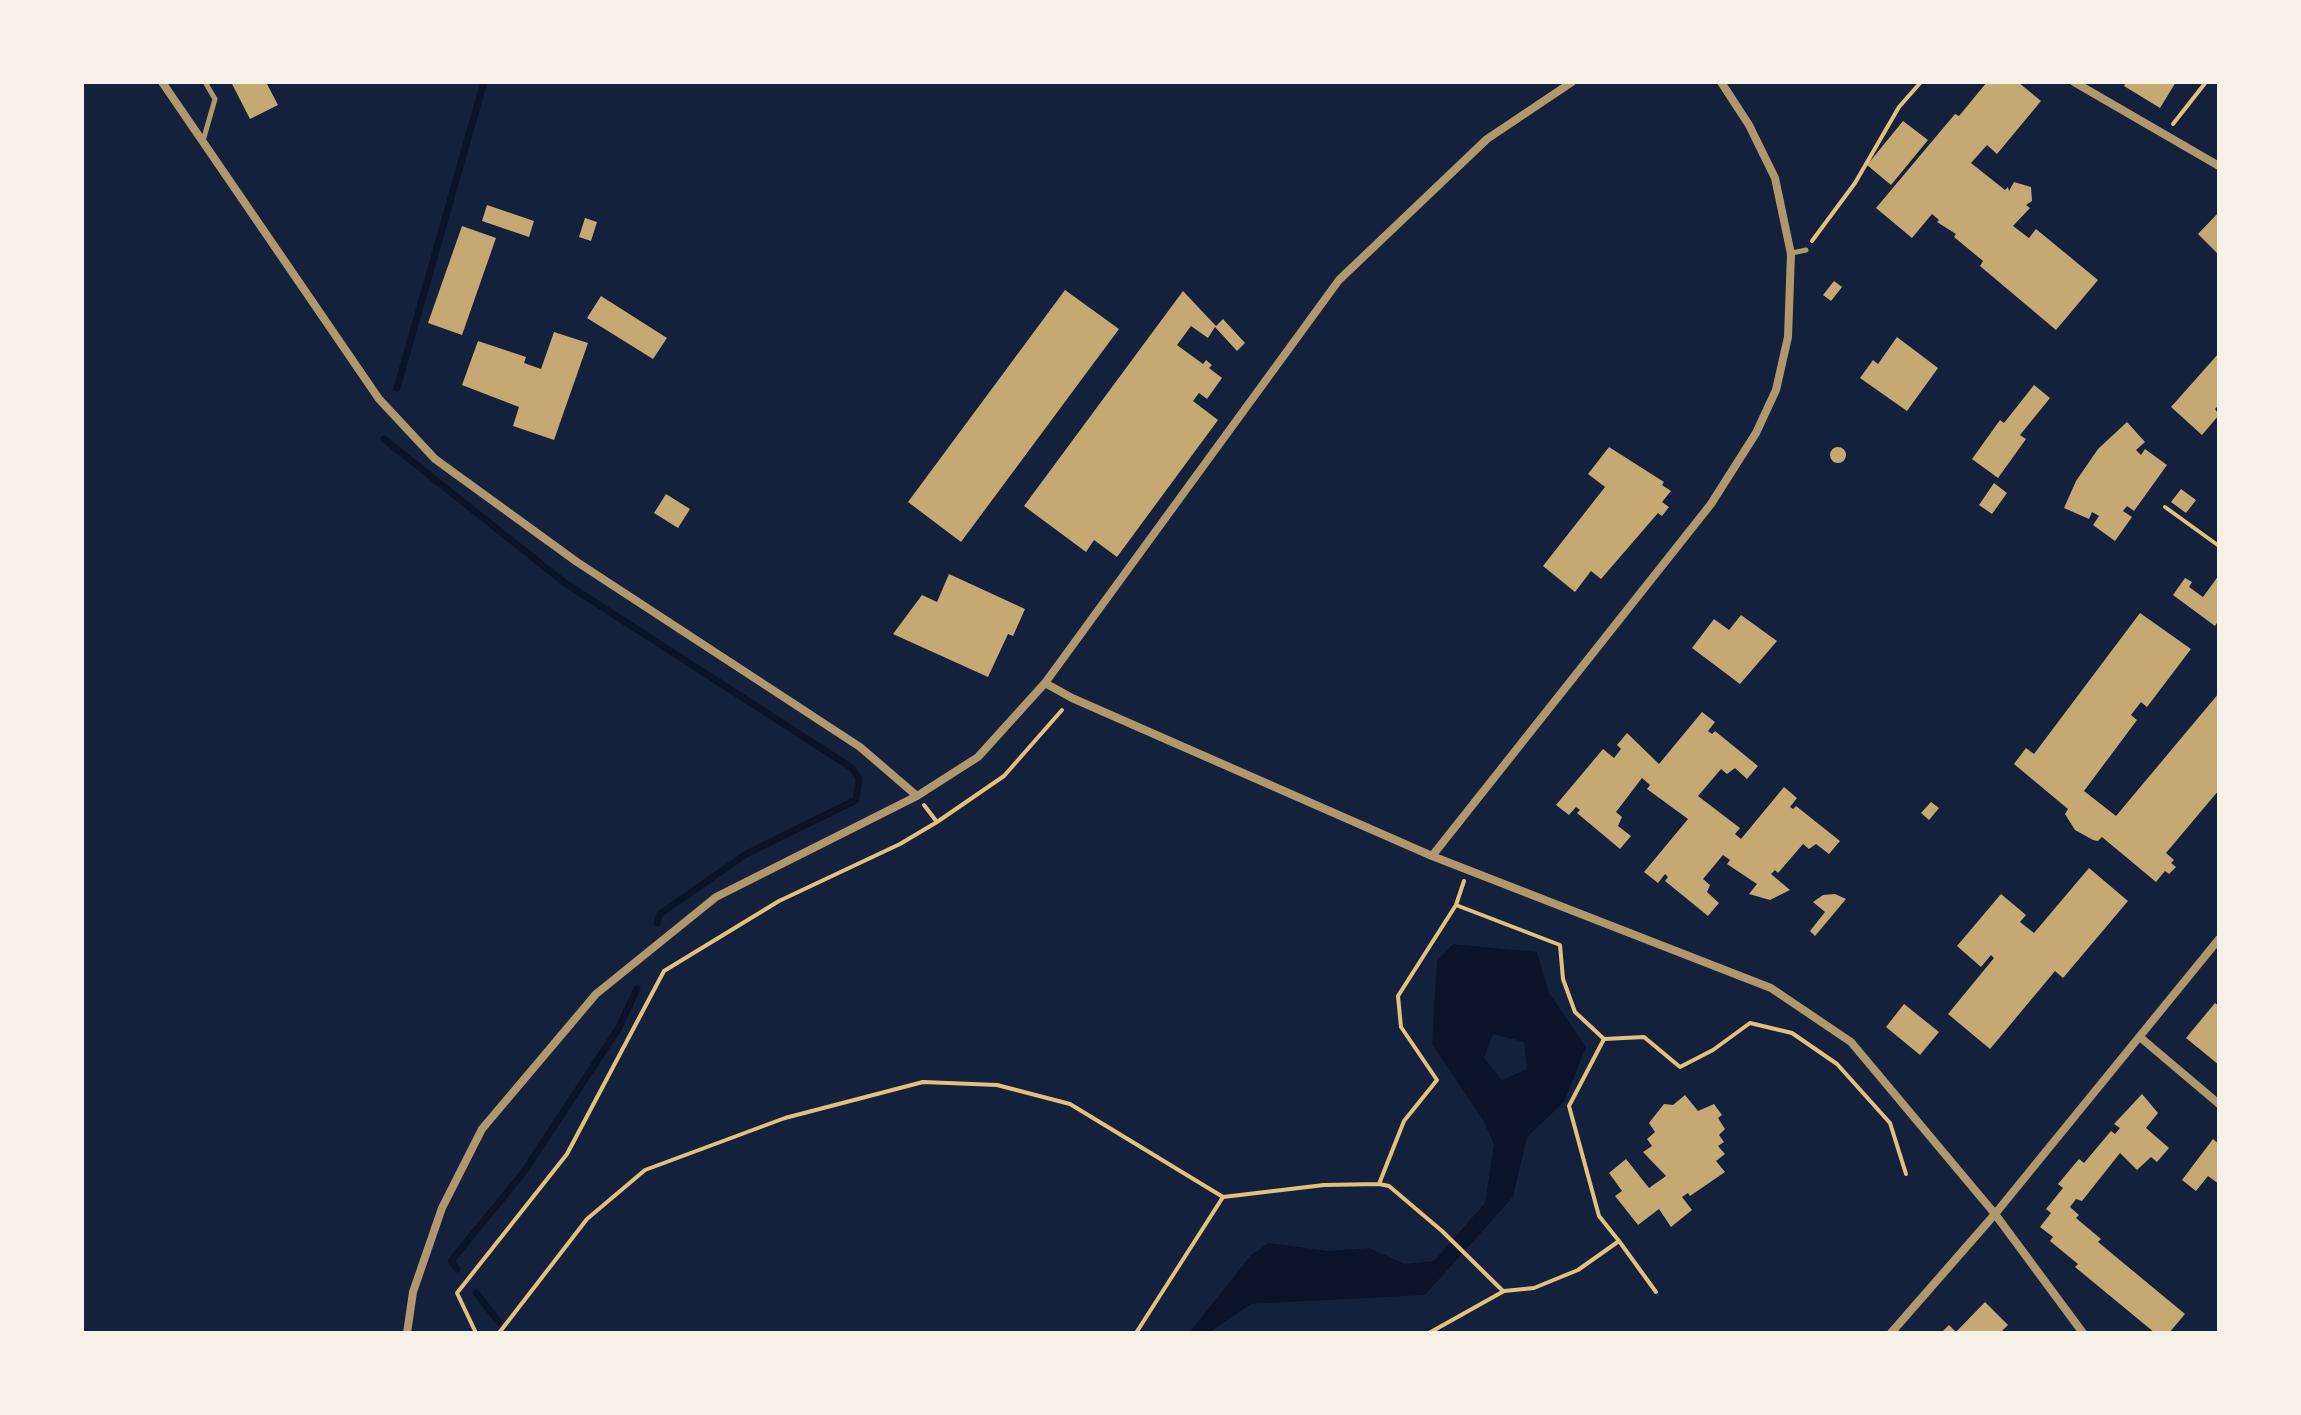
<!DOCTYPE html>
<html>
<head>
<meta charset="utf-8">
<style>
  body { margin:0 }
  #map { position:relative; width:2301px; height:1415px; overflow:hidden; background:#14213d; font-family:"DejaVu Sans",sans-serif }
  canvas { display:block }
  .frame { position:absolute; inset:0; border:84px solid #f6f1e7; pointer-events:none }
</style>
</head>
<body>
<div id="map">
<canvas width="2301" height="1415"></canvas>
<div class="frame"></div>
</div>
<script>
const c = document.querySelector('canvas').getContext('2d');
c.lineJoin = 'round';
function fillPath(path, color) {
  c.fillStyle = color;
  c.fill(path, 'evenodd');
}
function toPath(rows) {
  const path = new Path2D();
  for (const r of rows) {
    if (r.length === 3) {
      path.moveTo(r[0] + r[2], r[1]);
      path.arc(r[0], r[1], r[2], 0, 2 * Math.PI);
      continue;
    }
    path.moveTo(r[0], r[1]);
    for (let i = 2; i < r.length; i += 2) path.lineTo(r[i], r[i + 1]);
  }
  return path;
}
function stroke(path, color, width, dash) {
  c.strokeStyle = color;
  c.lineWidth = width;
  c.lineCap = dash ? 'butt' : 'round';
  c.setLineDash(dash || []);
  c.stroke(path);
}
const water = toPath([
  [1453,944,1537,952,1549,993,1586,1047,1564,1102,1527,1137,1513,1197,1425,1295,1251,1304,1208,1333,1189,1333,1251,1255,1269,1243,1328,1251,1369,1248,1405,1264,1434,1261,1485,1203,1494,1144,1483,1120,1432,1044,1437,961],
  [1493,1034,1524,1042,1527,1069,1502,1080,1484,1058]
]);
const stream = toPath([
  [397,388,484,82],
  [384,439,565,583,852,768,859,778,856,800,746,854,660,914,657,923],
  [457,1269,451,1261,523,1173,618,1029,637,989],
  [476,1293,499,1322]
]);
const building = toPath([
  [231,82,266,82,278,105,250,119],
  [1987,82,2018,82,2041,101,1997,154,1987,145,1971,163,2005,190,2008,187,2009,191,2014,182,2031,187,2032,201,2026,205,2030,208,2013,226,2029,238,2036,229,2098,280,2056,330,1980,266,1983,261,1954,237,1956,234,1937,222,1939,220,1932,214,1912,238,1876,208,1955,114,1959,116],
  [2126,82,2176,82,2160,108,2124,86],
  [1903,121,1928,140,1891,185,1867,165],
  [487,205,534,221,529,237,482,221],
  [2219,212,2219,255,2198,234],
  [585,218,597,222,591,241,579,237],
  [462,226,496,238,462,335,428,323],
  [1834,281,1842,287,1831,301,1823,295],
  [1065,290,1119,329,961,542,908,502],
  [1183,291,1216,326,1223,319,1245,343,1237,351,1215,327,1208,338,1191,326,1177,345,1203,364,1206,360,1212,365,1209,368,1222,378,1207,399,1199,393,1193,401,1218,420,1117,557,1094,540,1086,552,1024,506],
  [601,296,667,338,653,359,587,318],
  [554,332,588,343,554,440,513,426,519,407,462,385,478,341,526,357,524,363,541,369],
  [1897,337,1938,368,1907,411,1860,378,1873,360,1878,364],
  [2219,353,2219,405,2215,409,2219,415,2202,435,2171,407],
  [2034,385,2050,398,2020,435,2026,439,1998,478,1972,459,2000,420,2004,423],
  [2127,422,2145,442,2136,450,2141,455,2145,449,2167,465,2134,511,2127,506,2123,511,2132,517,2115,541,2093,525,2099,516,2092,512,2089,519,2064,508,2076,481,2098,449],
  [1609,447,1664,482,1662,485,1671,491,1662,502,1669,507,1662,516,1658,513,1601,579,1591,571,1575,592,1543,566,1605,487,1588,474],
  [1838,455,8],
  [1994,483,2007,493,1992,514,1979,505],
  [2181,489,2196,500,2186,513,2171,502],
  [666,494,690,509,678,528,654,513],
  [949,574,1025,609,1013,636,1008,634,988,677,893,634,922,595,937,602],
  [2219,575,2219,620,2215,626,2173,595,2185,578,2192,582,2189,587,2203,597],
  [2140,613,2191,649,2147,707,2141,702,2131,715,2137,720,2084,791,2116,816,2219,693,2219,790,2166,853,2174,860,2171,863,2176,867,2169,874,2165,871,2156,882,2102,837,2098,841,2093,840,2075,830,2065,814,2068,809,2014,764,2026,748,2034,754],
  [1741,615,1777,641,1740,684,1692,648,1714,619,1729,630],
  [1702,712,1715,722,1708,731,1712,734,1715,731,1758,766,1747,779,1735,768,1727,774,1721,769,1698,796,1740,828,1735,834,1741,839,1784,787,1797,798,1790,807,1793,809,1796,806,1840,841,1829,854,1816,844,1809,849,1803,844,1778,873,1775,870,1771,874,1790,890,1770,900,1749,894,1757,884,1727,864,1730,860,1723,855,1703,879,1710,885,1707,892,1719,903,1708,916,1665,881,1668,877,1665,874,1658,883,1644,872,1688,819,1647,789,1650,785,1642,778,1616,812,1622,817,1618,826,1631,836,1620,849,1577,813,1580,810,1576,807,1569,815,1556,805,1603,749,1614,758,1621,749,1617,745,1627,733,1659,764],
  [1931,802,1939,808,1929,820,1921,813],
  [2089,868,2128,901,2063,978,2055,971,1990,1049,1948,1014,1994,958,1991,955,1981,967,1957,946,2001,894,2026,915,2020,922,2034,933],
  [1835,894,1846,899,1815,936,1810,931,1825,912,1813,902,1823,895],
  [2215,1003,2219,1006,2219,1065,2186,1038],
  [1904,1004,1939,1032,1920,1055,1886,1027],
  [2142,1094,2158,1113,2146,1128,2169,1148,2157,1162,2151,1157,2137,1170,2120,1153,2082,1201,2076,1199,2070,1207,2079,1215,2076,1218,2101,1239,2098,1242,2185,1314,2169,1333,2155,1333,2075,1267,2078,1264,2050,1241,2053,1237,2040,1227,2051,1213,2046,1209,2063,1188,2058,1184,2079,1159,2084,1163,2111,1131,2115,1134,2120,1128,2114,1124],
  [1685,1095,1698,1111,1714,1104,1722,1115,1718,1118,1725,1129,1719,1135,1724,1142,1718,1146,1725,1154,1716,1161,1725,1172,1690,1196,1688,1193,1682,1197,1692,1210,1671,1227,1659,1209,1638,1225,1615,1196,1622,1191,1609,1173,1626,1159,1649,1188,1666,1176,1643,1152,1652,1146,1647,1139,1655,1132,1649,1123,1664,1104,1673,1105],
  [2213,1139,2219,1144,2219,1184,2208,1176,2196,1191,2182,1180],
  [1985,1302,2008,1325,2000,1333,1941,1333,1949,1325,1956,1332]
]);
const path = toPath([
  [2173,124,2206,82],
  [1812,241,1855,183,1899,107,1921,82],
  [2165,507,2219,546],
  [924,805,937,822],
  [1456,905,1560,945,1563,979,1575,1012,1604,1039],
  [1379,1184,1389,1186,1442,1231,1503,1291],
  [1619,1241,1599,1216,1569,1106,1604,1039,1644,1037,1680,1067,1713,1050,1750,1023,1792,1033,1837,1064,1890,1123,1906,1174],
  [476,1333,457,1293,567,1154,664,971,779,901,900,844,937,822,1004,776,1062,710],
  [499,1333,587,1219,645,1170,785,1118,923,1082,997,1085,1070,1104,1223,1197,1324,1185,1379,1184,1404,1121,1437,1080,1401,1027,1398,996,1456,905,1464,881],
  [1136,1333,1223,1197],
  [1429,1333,1504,1291,1534,1288,1578,1270,1619,1241,1656,1292]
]);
const service = toPath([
  [203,141,215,99,205,82],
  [1792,253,1806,250]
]);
const minor = toPath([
  [162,82,379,399,435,459,577,562,860,747,917,796],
  [2074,82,2219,166],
  [1045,683,1072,698,1432,856,1771,988,1851,1042,1995,1214,2083,1333],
  [1432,856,1711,504,1756,433,1776,390,1788,337,1791,254,1775,178,1749,125,1721,82],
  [2141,1038,2219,1104],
  [407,1333,413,1292,442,1208,482,1129,596,994,716,897,917,796,978,757,1045,683,1339,280,1487,139,1572,82],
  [1891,1333,1995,1214,2219,939]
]);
fillPath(water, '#0b132b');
stroke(stream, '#0b132b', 7);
fillPath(building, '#c6a872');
stroke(path, '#e5c07b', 4);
stroke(service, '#b1986c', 5);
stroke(minor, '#b1986c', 8);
</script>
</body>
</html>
